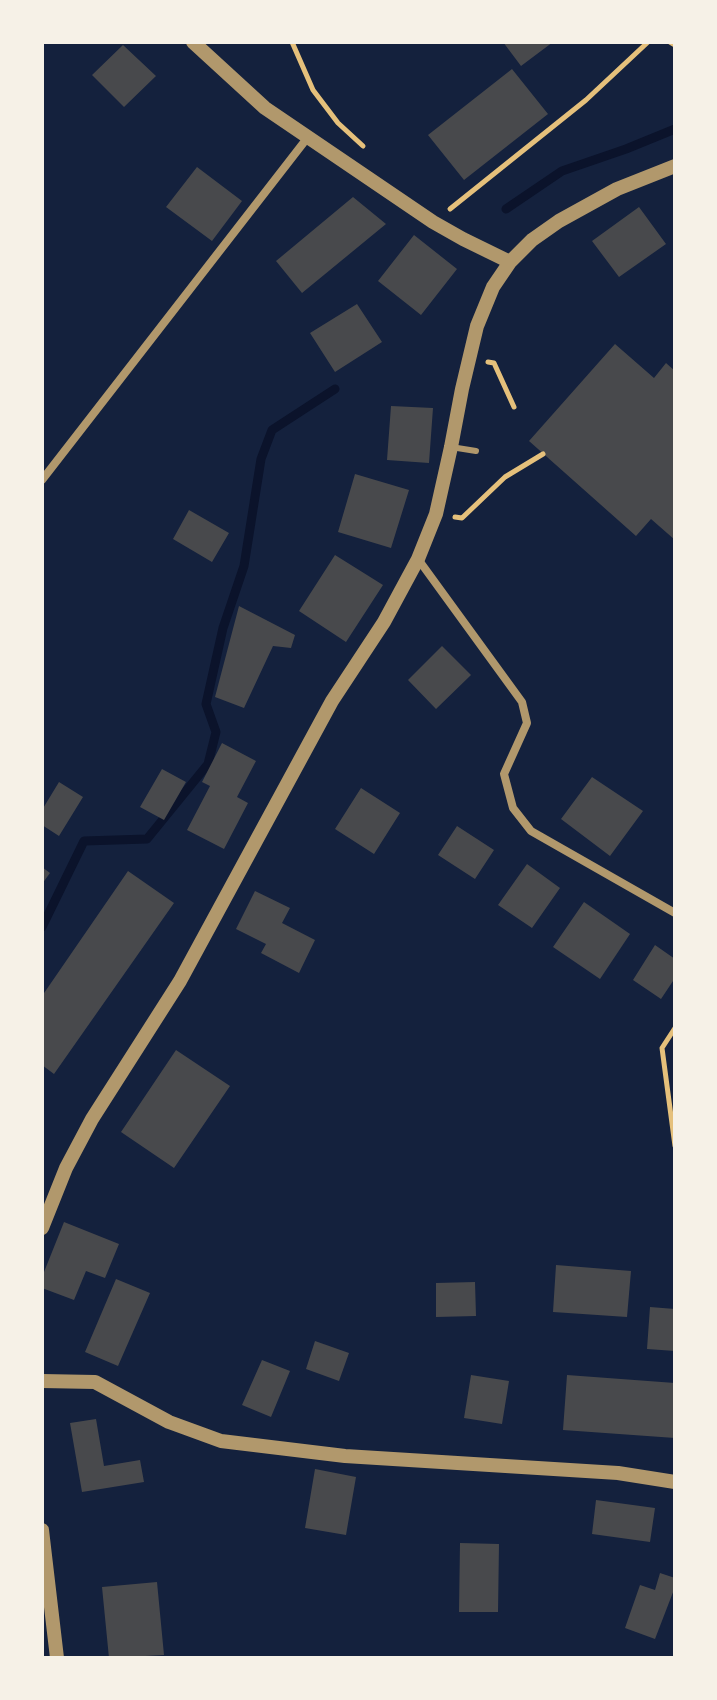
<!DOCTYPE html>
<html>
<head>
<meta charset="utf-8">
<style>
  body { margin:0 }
  #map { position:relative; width:717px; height:1700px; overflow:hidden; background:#14213d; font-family:Inter,sans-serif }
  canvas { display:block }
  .frame { position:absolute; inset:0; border:44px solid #f6f1e7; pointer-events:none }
</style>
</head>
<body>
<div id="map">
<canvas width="717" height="1700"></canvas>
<div class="frame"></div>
</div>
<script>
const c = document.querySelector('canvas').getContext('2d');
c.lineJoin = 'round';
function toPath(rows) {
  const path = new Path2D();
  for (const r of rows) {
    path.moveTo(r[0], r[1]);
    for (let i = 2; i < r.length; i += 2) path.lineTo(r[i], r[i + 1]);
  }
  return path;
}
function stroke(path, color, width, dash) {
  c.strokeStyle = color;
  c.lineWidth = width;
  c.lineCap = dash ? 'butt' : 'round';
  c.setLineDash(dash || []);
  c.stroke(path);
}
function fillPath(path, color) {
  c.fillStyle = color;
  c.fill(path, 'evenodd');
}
const stream = toPath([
  [506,209,562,171,626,149,675,129],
  [42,927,84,841,147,839,208,764,216,732,206,704,223,628,244,566,261,459,272,430,335,389]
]);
const building = toPath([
  [503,42,553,42,521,66],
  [123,45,156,76,124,107,92,75],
  [512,69,548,114,464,180,428,135],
  [197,167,242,201,212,241,166,207],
  [353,197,386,224,302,293,276,261],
  [639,207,666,244,619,277,592,241],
  [414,235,457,269,421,315,378,281],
  [357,304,382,342,335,372,310,333],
  [615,344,654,378,666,363,675,371,675,540,651,519,636,536,529,441],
  [391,406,433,408,429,463,387,460],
  [355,474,409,490,391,548,338,532],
  [189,510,229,533,212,562,173,539],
  [335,555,383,585,346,642,299,611],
  [239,606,295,635,291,648,273,646,244,708,215,697],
  [442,646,471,675,436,709,408,680],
  [222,743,256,761,237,797,248,803,224,849,187,830,210,786,202,782],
  [162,769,186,782,164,820,140,807],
  [592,777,643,811,610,856,561,819],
  [59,782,83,797,59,836,42,825,42,810],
  [361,788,400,813,374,854,335,829],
  [457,826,494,850,475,879,438,855],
  [527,864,560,888,532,928,498,905],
  [42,867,50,873,42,884],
  [128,871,174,903,54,1074,42,1065,42,996],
  [255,891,290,908,282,923,315,940,299,973,261,953,266,944,236,929],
  [584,902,630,934,600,979,553,947],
  [655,945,675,959,675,978,661,999,633,980],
  [176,1050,230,1086,174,1168,121,1132],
  [64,1222,119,1244,105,1278,86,1271,74,1300,42,1288,42,1277],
  [556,1265,631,1271,627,1317,553,1312],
  [116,1279,150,1293,118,1366,85,1352],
  [475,1282,476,1316,436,1317,436,1283],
  [650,1307,675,1309,675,1351,647,1349],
  [315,1341,349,1353,339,1381,306,1369],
  [262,1360,290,1371,271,1417,242,1405],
  [471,1375,509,1381,502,1424,464,1418],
  [567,1375,675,1383,675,1438,563,1430],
  [96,1419,104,1466,140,1460,144,1482,82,1492,70,1423],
  [315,1469,356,1477,346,1535,305,1528],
  [596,1500,655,1508,650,1542,592,1534],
  [460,1543,499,1544,498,1612,459,1612],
  [660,1573,675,1578,675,1587,655,1639,625,1628,640,1585,655,1590],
  [157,1582,164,1655,109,1658,102,1587]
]);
const path = toPath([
  [292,42,313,90,338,123,363,146],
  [670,42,675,45],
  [450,209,586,100,648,42],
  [488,362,494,363,514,407],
  [455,517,462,518,505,477,543,454],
  [675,1028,662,1048,675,1146]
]);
const service = toPath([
  [451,447,476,451]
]);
const minor = toPath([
  [42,480,308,137],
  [418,559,522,702,527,723,504,774,513,808,531,831,675,913]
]);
const tertiary = toPath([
  [193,42,265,108,433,222,463,239,510,262],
  [42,1228,66,1168,92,1119,180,981,332,701,384,622,418,559,436,514,451,447,462,389,477,326,493,287,510,262,532,240,559,221,617,189,675,166],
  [42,1381,95,1382,169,1422,221,1441,345,1456,618,1473,675,1482],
  [42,1530,57,1658]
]);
stroke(stream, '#0b132b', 9);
fillPath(building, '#48494c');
stroke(path, '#e5c07b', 5);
stroke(service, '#b1986c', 6);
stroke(minor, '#b1986c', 8);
stroke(tertiary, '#b1986c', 14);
</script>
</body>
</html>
